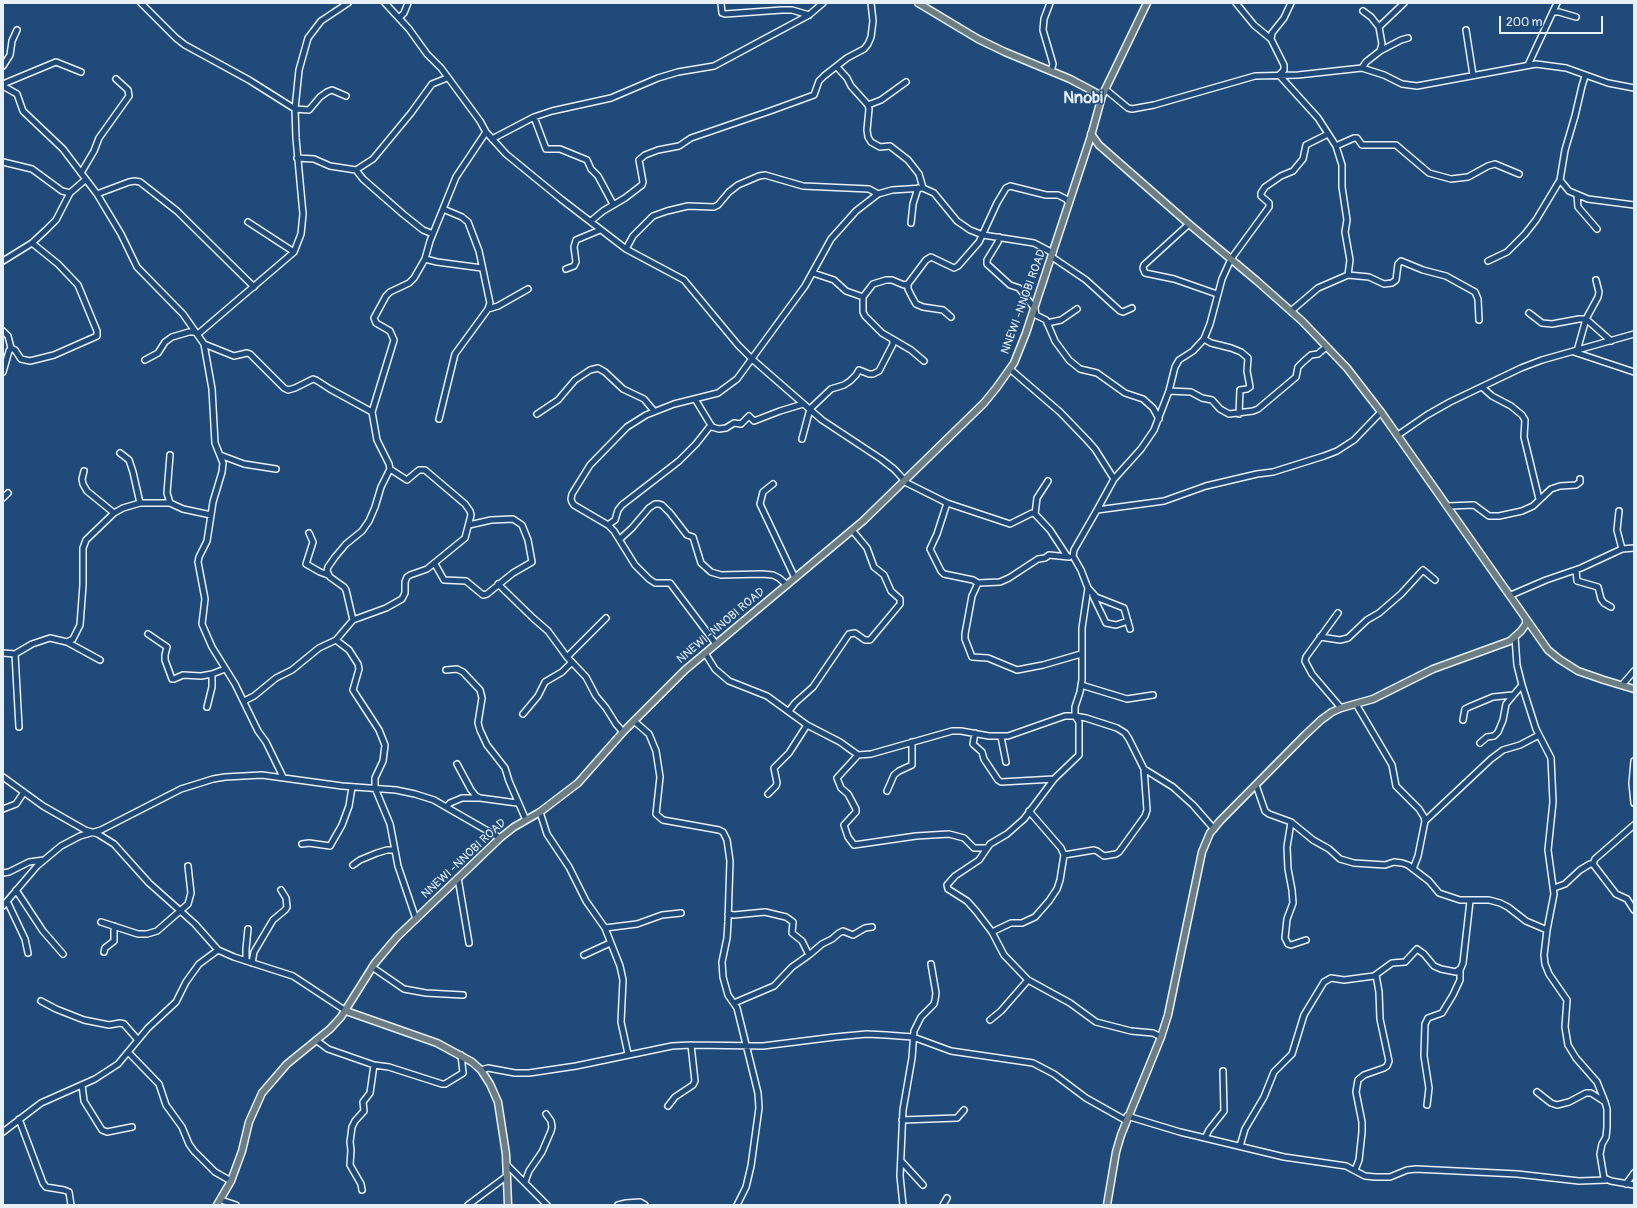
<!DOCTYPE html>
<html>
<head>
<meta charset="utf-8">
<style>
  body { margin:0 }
  #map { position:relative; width:1637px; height:1208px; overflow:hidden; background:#1f4a7a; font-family:Pangolin,sans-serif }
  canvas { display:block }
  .frame { position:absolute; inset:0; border:4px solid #e8f1f8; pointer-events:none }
  .scale { position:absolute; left:1499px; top:16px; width:104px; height:18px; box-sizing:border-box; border:2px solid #e8f1f8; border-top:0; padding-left:5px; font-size:12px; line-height:14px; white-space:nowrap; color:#e8f1f8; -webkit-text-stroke:3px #1f4a7a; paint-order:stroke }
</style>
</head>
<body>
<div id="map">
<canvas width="1637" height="1208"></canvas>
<div class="frame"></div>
<div class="scale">200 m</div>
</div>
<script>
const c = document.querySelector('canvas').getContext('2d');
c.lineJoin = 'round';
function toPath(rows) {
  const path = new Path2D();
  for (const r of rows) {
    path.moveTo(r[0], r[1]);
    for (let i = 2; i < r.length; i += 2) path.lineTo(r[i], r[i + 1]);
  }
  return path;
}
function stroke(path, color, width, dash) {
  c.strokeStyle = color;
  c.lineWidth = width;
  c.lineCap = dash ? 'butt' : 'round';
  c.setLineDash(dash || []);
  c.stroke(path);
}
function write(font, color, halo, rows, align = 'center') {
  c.font = font + ' Pangolin,sans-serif';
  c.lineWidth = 3;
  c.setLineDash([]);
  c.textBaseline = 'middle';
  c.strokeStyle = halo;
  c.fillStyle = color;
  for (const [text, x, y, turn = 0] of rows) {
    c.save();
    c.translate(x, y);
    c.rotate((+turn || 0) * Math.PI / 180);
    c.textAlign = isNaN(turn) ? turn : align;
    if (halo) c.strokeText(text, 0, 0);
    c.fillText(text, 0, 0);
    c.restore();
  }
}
const minor = toPath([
  [141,3,176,38,185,45,249,80,295,109,309,110,320,97,327,92,332,90,346,96],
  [385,3,409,29,427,54,441,68,480,121,486,132,506,154,561,199,626,249,684,280,738,345,752,359,822,420,881,459,894,469,907,483,947,503,1010,524,1032,513,1035,514,1050,530,1067,556],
  [721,3,722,13,725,14,782,10,792,10,809,15],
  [1050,3,1044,19,1043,30,1053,64,1051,71],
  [1236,3,1254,25,1271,39,1284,65,1284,70,1279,75,1318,118,1336,146,1342,165,1342,187,1347,220,1345,232,1350,260,1348,275],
  [1553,12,1559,12,1576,17],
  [399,18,404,13,408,3],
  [1379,27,1404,3],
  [1466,30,1473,75],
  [1271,39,1272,33,1284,18,1291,3],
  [1380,51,1401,40,1408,38],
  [1528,65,1557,3],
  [3,66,10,55,12,41,17,30],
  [837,67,847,78,851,86,868,105,869,109,867,130,868,137,871,142,880,147,890,146,908,160,919,174,923,188],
  [1362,68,1366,62,1380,51,1382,44,1379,27,1371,17,1363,11],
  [1585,76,1582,86,1575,116,1565,150,1560,180,1569,191,1588,199,1634,205],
  [3,84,56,62,81,72],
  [3,86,17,94,23,111,63,149,97,194,121,234,137,267,183,314,204,344,212,389,215,443,223,463,222,472,213,502,207,541,199,557,198,562,205,599,202,624,212,647,235,684,258,731,266,742,283,777],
  [1105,89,1128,108,1132,109,1154,105,1255,76,1298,75,1362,68,1384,75,1402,84,1417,86,1536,64,1566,68,1608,83,1634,88],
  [868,105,881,100,906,82],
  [534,117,546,149,560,149,587,160,591,169,598,176,613,204],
  [492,139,534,117,552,111,611,98,658,78,678,72,714,66,809,15,823,3],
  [1336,146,1354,138,1357,138,1362,145,1396,145,1429,173,1451,179,1468,177,1488,166,1495,164,1519,174],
  [297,158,314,159,330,166,356,170,363,179,403,214,423,230,433,234],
  [3,162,32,169,62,191,70,193],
  [356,170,373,159,411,113,432,84,447,78],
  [81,173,94,151,99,138,129,96,128,90,116,79],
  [97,194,129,182,135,181,140,182,177,211,254,287],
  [1577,195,1578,207,1597,229],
  [591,221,603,211,625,198,642,185,643,182,639,160,645,155,658,150,679,146,691,138,770,111,814,95,819,81,824,76,847,58,864,49,868,44,871,37,873,21,871,3],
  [248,222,294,252],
  [911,223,913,204,918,188],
  [1189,224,1144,265,1143,268,1145,273,1174,279,1217,294],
  [999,237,998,242,987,260,987,264,1010,285,1019,288,1035,309,1036,315,1046,320,1055,341,1069,360,1080,369,1097,373,1125,393,1143,399,1153,408,1159,419],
  [626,249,633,236,653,216,667,211,688,206,714,207,718,205,729,192,738,185,759,176,765,175,803,186,869,189,878,194],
  [1052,257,1086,280,1120,311,1123,312,1132,308],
  [425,259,437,262,482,268],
  [3,261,32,243,46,230,56,220,70,193,85,180],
  [1488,261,1507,252,1525,234,1536,220,1560,180],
  [566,269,574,266,576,262,574,247,576,240,600,230],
  [813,273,834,280,846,291,863,297],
  [908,284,904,285,892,280,886,280,873,284,863,297,863,312,865,316,882,333,911,350,924,361],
  [488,309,498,306,528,289],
  [1291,311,1318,288,1348,275,1369,277,1384,284,1392,283,1396,280,1398,264,1401,261,1423,270,1446,276,1475,292,1478,299,1479,320],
  [1529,313,1542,323,1552,324,1579,319,1586,319,1611,341],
  [951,317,943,310,923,307,916,304,912,297,908,289,908,284,926,260,931,257,954,268,958,266,979,242,997,203,1006,188,1010,186,1046,195,1058,195,1066,199,1069,203],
  [1047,323,1061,320,1077,309],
  [3,331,8,336,11,348],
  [1204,339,1211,343,1231,348,1241,352,1248,358,1247,371,1250,387,1247,389,1240,390,1239,414],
  [204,344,234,356,247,353,250,354,284,388,288,390,295,388,313,379,316,380,330,389,372,412],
  [1577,351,1586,319,1598,297,1599,292,1596,280],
  [1574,352,1634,372],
  [145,360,158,353,165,342,172,337,189,332,194,332,198,334,294,252,301,234,303,214,296,138,295,109,299,70,308,38,321,21,348,3],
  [1010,369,1060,412,1087,440,1095,449,1114,479],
  [3,372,9,351,11,348,15,350,21,359,30,361,54,355,97,336,97,331,78,285,58,264,32,243],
  [1482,387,1492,396,1511,406,1522,415,1525,420,1524,437,1539,499],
  [1169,391,1191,392,1202,398,1212,400,1220,409,1229,414,1253,411,1258,409,1296,377,1298,367,1303,362,1311,355,1318,354,1326,347],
  [695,399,712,427,719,429,726,428,734,423,741,424,749,416,754,421,780,411,803,404],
  [537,414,558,400,575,380,590,370,598,368,605,372,623,389,644,399,654,411],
  [439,419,455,354,488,309,490,303,479,251,468,222,462,217,443,209],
  [1398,435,1427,415,1450,402,1521,368,1542,360,1634,334],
  [802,439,810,409,831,389,844,385,850,381,856,375,859,370,869,374,873,374,879,371,893,344,893,340],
  [120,453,129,460,133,472,140,503],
  [170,455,167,493,170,503],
  [220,455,244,464,276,469],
  [84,471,82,479,83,484,87,491,114,513],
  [773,484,763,492,760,504,795,578],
  [3,498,8,493],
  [947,503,937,534,930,549,941,571,944,574,973,580,978,583,1000,582,1009,578,1038,559,1045,558,1049,555,1069,557],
  [1448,506,1474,505,1489,516,1499,516,1522,511,1533,506,1551,489,1560,486,1576,485,1580,482,1580,479],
  [1097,510,1164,501,1206,486,1257,474,1273,472,1324,456,1337,451,1354,440,1381,412],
  [1619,511,1617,530,1622,549],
  [1035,514,1037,498,1048,481],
  [608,525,615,520,618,510,622,505,679,461,696,444,711,425],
  [309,533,313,542,306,564,320,572,328,575],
  [620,539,632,528,649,508,655,504,659,504,662,505,670,513,687,535,693,537,701,563,711,572,721,575,762,574,773,575,779,578,787,585],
  [435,564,444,580,466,581,483,595,487,594,513,573,532,562,528,540,522,525,513,519,491,520,469,525],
  [1576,570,1577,581,1598,587,1601,599,1604,603,1611,607],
  [978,583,972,596,965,634,965,639,972,657,988,658,1017,670,1043,665,1081,654],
  [498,584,533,618,548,631,567,657,586,677,596,696,606,708,616,724,623,732],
  [1088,588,1096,597,1124,608,1130,629],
  [1511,595,1546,580,1581,568,1622,549,1634,548],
  [1093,596,1106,623,1116,625,1128,621],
  [1338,613,1306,657,1305,661,1312,674,1341,708],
  [353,620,346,590,344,587,330,577,327,571,328,567,335,557,346,544,362,531,369,521,375,507,381,487,390,469,389,464,377,440,372,412,394,340,390,331,376,323,374,318,386,296,390,292,409,283,414,278,425,259,430,241,456,177,486,132],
  [148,634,167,647,165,655,165,660,172,679,174,679,183,675,201,676,212,674,225,669],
  [1320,637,1340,640,1348,638,1367,620,1379,613,1401,594,1423,570,1435,580],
  [1515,637,1517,665,1522,685,1536,729,1551,758,1553,802,1548,850,1554,894,1547,930,1544,955,1545,964,1549,974,1567,1000,1565,1027,1568,1045,1576,1058,1597,1082,1605,1102,1607,1109,1607,1127,1606,1137,1602,1144,1600,1154,1604,1178,1611,1181,1634,1185],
  [336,640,349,650,358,664,359,669,353,690,379,730,385,745,383,761,375,778,375,788,390,824,398,866,416,919],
  [67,642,100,660],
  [716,644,670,583,655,583,649,579,635,565,614,531,608,525,574,505,572,502,571,499,572,494,590,465,627,427,646,415,674,404,718,393,737,379,805,286,831,239,856,211,878,194,892,190,923,188,934,193,957,221,970,230,983,235,1034,243,1053,253],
  [3,653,15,654,32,644,50,638,67,642,73,639,80,625,83,585,83,548,86,540,114,513,123,508,140,503,170,503,183,509,211,515],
  [705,653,715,669,729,681,767,696,807,725,840,742,858,755,871,754,952,731,961,731,989,736,1008,736,1065,716,1075,716,1086,718,1117,728,1125,733,1129,739,1144,769,1173,787,1193,805,1214,829],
  [15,654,19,727],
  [567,657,606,618],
  [446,670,457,669,463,672,480,690,482,698,478,723,480,730,487,745,505,768,509,781,526,820],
  [1081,685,1127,699,1153,695],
  [1622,685,1634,671],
  [244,701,254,696,276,678,292,670,319,648,336,640,353,620,386,608,402,599,405,593,405,582,407,577,410,575,427,569,465,538,471,515,470,511,465,504,425,470,419,470,407,480,390,469],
  [1356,704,1392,765,1396,786,1419,809,1424,817,1425,821,1418,856,1413,869],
  [207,707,212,687,212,674],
  [789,711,795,703,813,687,849,634,855,633,865,640,870,640,900,604,900,599,891,591,884,575,874,567,867,548,852,530],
  [523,714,538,696,545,682,562,672,572,662],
  [1463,720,1465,709,1469,707,1493,697,1513,695],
  [634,721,649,734,656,751,660,777,656,814,663,820,719,830,723,832,727,840,730,861,728,922,727,938,722,962,723,977,728,995,737,1008,758,1093,759,1108,751,1166,746,1187,737,1205],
  [975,733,973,744,982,752,984,759,998,780,1001,782,1054,779],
  [1001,737,1006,762],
  [1480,743,1487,737,1494,736,1498,732,1503,720,1506,704,1522,685],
  [858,755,837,778,841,788,848,794,856,809,856,812,844,825,848,837,854,845,916,836,949,834,964,838,974,848,987,848],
  [1634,761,1632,783,1634,803],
  [457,764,471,790,476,796,480,798,517,803],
  [3,777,43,806,85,830,98,834,114,844,149,883,195,924,218,950,234,957,293,976,346,1011],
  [1256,785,1265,811,1269,814,1291,822,1313,840,1329,849,1340,859,1354,863,1385,865,1394,862,1402,863,1408,865,1429,881,1439,893,1460,900,1489,900,1500,903,1508,907,1526,921,1547,930],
  [887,791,894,775,899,771,912,765,912,742],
  [768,794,776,786,777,783,774,768,789,753,807,725],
  [446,807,450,803,462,798,479,798],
  [3,809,16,804,24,792],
  [540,812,547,834,569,867,586,901,605,928,620,966,623,980,621,1022,628,1054],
  [1425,821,1491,759,1503,750,1520,745,1539,735],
  [1291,822,1287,847,1288,869,1292,890,1293,903,1287,919,1285,938,1288,944,1291,945,1306,940],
  [302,844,309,843,330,846,342,825,349,806,352,787],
  [1064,855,1094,850,1097,851,1104,856,1116,854,1119,852,1145,816,1147,810,1144,769],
  [1593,864,1595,859,1634,825],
  [353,865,360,860,377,853,387,850,395,850],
  [3,873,9,872,29,862,44,860],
  [458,878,469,943],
  [1554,888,1565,884,1580,870,1590,864,1593,864,1616,894,1627,899,1634,910],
  [16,890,43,931,63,954],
  [7,901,25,939,28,953],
  [3,906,37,866,61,846,80,836,101,830,181,789,213,779,225,777,262,775,342,786,396,790,415,794,434,800,446,807,500,838],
  [728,914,734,915,765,912,786,917,793,922,792,933,802,941,809,955],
  [101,922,138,934,147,934,157,931,188,904,191,893,188,866],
  [605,928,637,924,662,915,681,913],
  [992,932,1011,923,1022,923,1035,917,1049,901,1057,889,1060,880,1064,855,1061,848,1029,811],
  [104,952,105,948,114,941,114,926],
  [584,955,610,943],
  [246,961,246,949,248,929],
  [252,963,254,952,273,920,285,910,287,907,286,898,281,890],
  [372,967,404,989,426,993,463,995],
  [41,1001,56,1009,84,1020,109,1025,120,1023,124,1024,138,1040],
  [734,1003,774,986,792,967,809,955,822,944,832,939,839,933,843,931,853,935,865,928,872,927],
  [990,1020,1001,1011,1028,980],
  [1161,1037,1153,1033,1131,1031,1096,1022,1070,1003,1028,980,1004,955,992,932,976,911,967,901,948,889,947,885,955,876,979,860,990,844,1007,834,1024,819,1054,779,1079,755,1079,722,1075,716,1075,707,1080,692,1082,680,1082,628,1088,588,1081,570,1073,556,1074,550,1097,510,1114,479,1141,449,1154,430,1169,391,1175,367,1179,360,1193,351,1204,339,1210,324,1222,279,1231,259,1269,207,1269,203,1261,196,1261,193,1265,187,1281,176,1293,171,1303,159,1306,145,1328,134],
  [316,1040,328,1049,374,1065,389,1067,442,1084,445,1084,463,1073,461,1055],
  [128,1052,159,1084,166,1105,182,1127,189,1144,194,1151,215,1172,231,1181],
  [481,1070,488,1068,515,1073,529,1073,576,1066,672,1046,691,1045,763,1046,835,1037,867,1034,886,1035,913,1037,951,1051,1033,1063,1054,1074,1086,1098,1125,1120],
  [82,1085,84,1101,102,1130,107,1132,132,1127],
  [1537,1092,1551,1103,1557,1105,1569,1102,1586,1093,1591,1093,1605,1102],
  [1427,1105,1429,1088,1424,1056,1425,1024,1428,1018,1442,1013,1453,995,1460,980,1460,969],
  [668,1106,675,1097,693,1085,695,1081,691,1045],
  [1127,1116,1180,1132,1284,1157,1346,1166,1365,1176,1375,1177,1390,1177,1407,1170,1416,1169,1517,1174,1579,1181,1606,1180],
  [19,1119,43,1183,46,1187,64,1190,69,1192,71,1205],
  [902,1120,957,1118,964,1110],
  [3,1132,41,1103,95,1079,118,1064,148,1028,176,1002,186,982,199,964,218,950],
  [1205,1138,1209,1130,1224,1111,1223,1071],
  [1240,1146,1245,1129,1264,1097,1274,1072,1292,1054,1304,1015,1324,982,1331,978,1344,980,1374,976,1392,963,1405,962,1417,949,1424,954,1434,966,1441,969,1456,972,1461,968,1463,963,1470,901],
  [901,1161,923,1185],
  [507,1165,547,1205],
  [1355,1170,1359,1160,1362,1132,1362,1122,1356,1092,1358,1080,1364,1075,1384,1068,1387,1066,1389,1061,1380,1019,1379,992,1376,975],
  [525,1182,529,1171,542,1152,551,1131,552,1127,551,1121,546,1114],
  [1626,1184,1634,1173],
  [362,1190,361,1184,350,1165,351,1150,350,1142,352,1127,355,1121,364,1111,363,1102,370,1093,374,1065],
  [221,1200,236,1205],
  [468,1205,507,1176],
  [618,1205,626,1203,640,1202,645,1205],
  [903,1205,900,1176,903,1110,912,1058,914,1031,921,1017,934,1004,935,1000,936,993,931,964],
  [943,1205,947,1198]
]);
const major = toPath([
  [918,3,978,39,1005,52,1070,79,1102,96],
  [1091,134,1099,145,1189,224,1257,281,1302,321,1347,368,1381,412,1548,650,1559,659,1578,671,1604,680,1634,689],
  [346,1011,437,1043,472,1062,481,1070,490,1084,498,1102,506,1154,508,1205],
  [217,1205,231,1181,242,1151,249,1122,262,1093,287,1064,330,1029,341,1017,375,963,397,937,500,838,514,827,540,812,578,783,623,732,685,670,863,521,984,403,997,387,1014,363,1026,333,1091,136,1102,96,1147,3],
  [1107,1205,1116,1152,1121,1135,1161,1037,1168,1015,1202,852,1210,833,1220,821,1305,735,1321,720,1332,712,1341,708,1373,699,1433,669,1510,641,1521,631,1526,624,1526,620]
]);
const streetNames = [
  ["NNEWI -NNOBI ROAD",1024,302,-70],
  ["NNEWI -NNOBI ROAD",721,626,-40],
  ["NNEWI -NNOBI ROAD",464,859,-43]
];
const districtNames = [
  ["Nnobi",1083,99]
];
stroke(minor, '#e8f1f8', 8);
stroke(major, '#e8f1f8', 9);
stroke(minor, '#1f4a7a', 5);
stroke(major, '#6d7d84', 6);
write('12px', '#e8f1f8', '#1f4a7a', streetNames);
write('bold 16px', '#e8f1f8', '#1f4a7a', districtNames);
</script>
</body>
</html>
